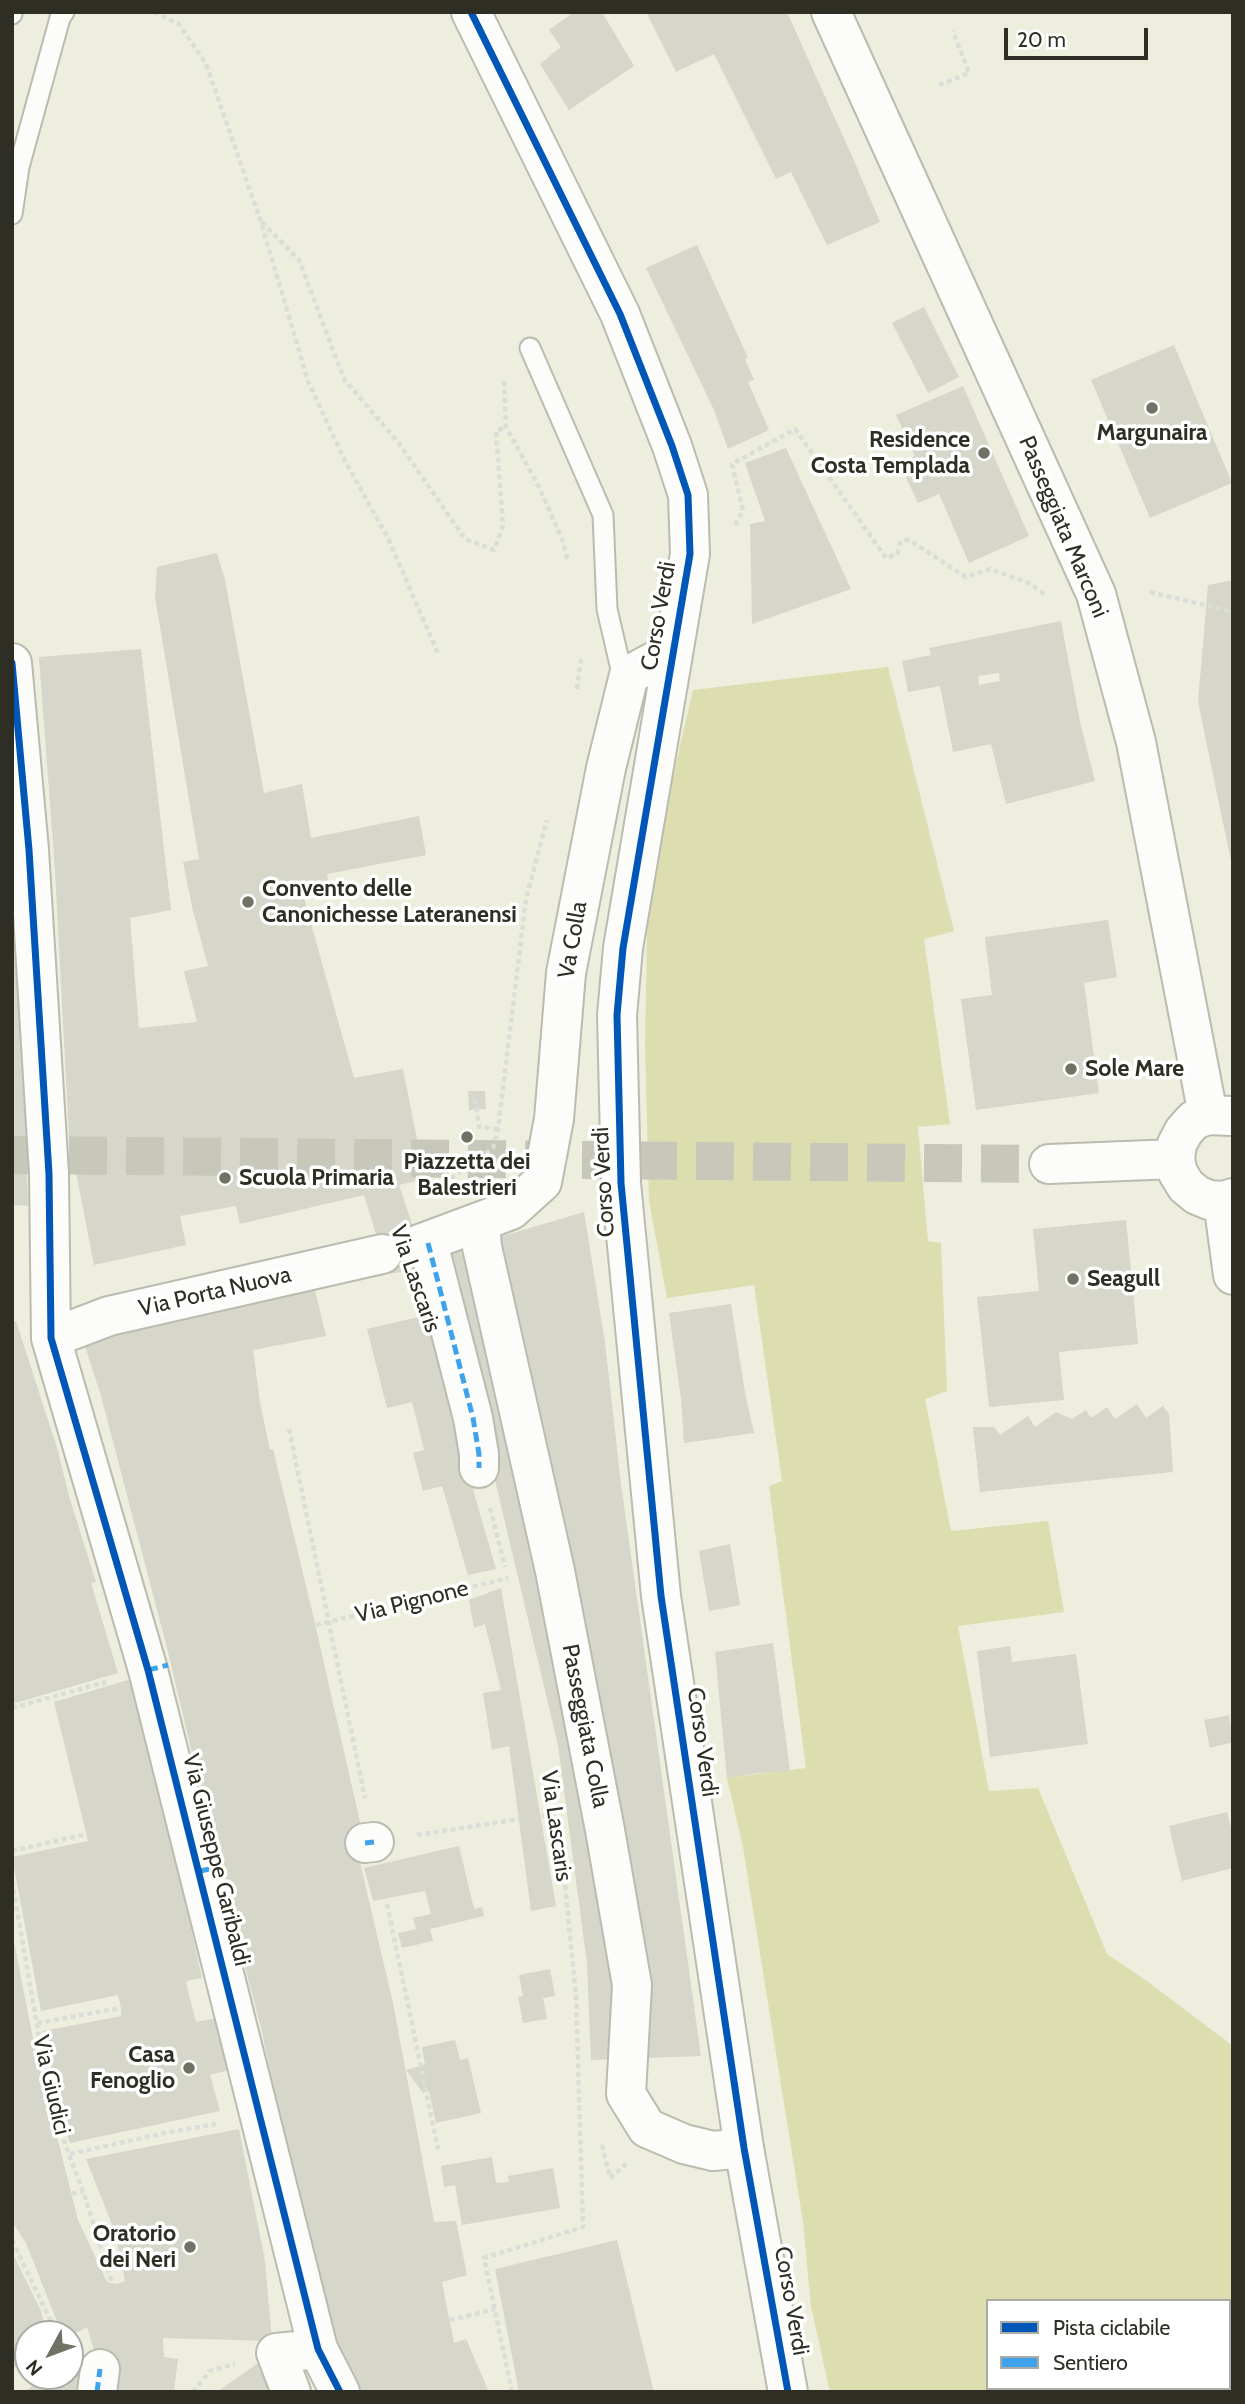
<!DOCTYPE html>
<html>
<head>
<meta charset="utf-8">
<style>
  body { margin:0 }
  #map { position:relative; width:1245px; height:2404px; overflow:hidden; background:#edeede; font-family:Cabin,sans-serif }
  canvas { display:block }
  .frame { position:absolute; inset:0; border:14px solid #2e2e24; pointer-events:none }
  .legend { position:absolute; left:986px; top:2299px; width:245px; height:91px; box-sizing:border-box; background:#fff; border:2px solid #ababa7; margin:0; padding:9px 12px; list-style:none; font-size:21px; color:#2e2e24 }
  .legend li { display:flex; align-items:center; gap:14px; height:35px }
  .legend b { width:35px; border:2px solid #ababa7 }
  .north { position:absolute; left:14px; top:2320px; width:70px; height:70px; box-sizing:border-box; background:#fff; border:2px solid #ababa7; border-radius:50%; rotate:229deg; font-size:19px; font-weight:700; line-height:28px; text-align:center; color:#2e2e24 }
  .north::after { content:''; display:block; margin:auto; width:24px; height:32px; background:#717165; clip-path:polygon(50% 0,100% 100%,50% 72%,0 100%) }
  .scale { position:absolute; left:1004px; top:28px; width:144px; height:32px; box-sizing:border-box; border:4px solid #2e2e24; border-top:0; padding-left:9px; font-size:21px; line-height:24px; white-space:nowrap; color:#2e2e24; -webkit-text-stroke:5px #fff; paint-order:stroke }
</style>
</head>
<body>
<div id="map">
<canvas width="1245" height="2404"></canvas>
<div class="frame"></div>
<ul class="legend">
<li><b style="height:9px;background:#0057b8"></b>Pista ciclabile</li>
<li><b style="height:9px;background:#3ea3eb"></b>Sentiero</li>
</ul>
<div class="north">N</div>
<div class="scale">20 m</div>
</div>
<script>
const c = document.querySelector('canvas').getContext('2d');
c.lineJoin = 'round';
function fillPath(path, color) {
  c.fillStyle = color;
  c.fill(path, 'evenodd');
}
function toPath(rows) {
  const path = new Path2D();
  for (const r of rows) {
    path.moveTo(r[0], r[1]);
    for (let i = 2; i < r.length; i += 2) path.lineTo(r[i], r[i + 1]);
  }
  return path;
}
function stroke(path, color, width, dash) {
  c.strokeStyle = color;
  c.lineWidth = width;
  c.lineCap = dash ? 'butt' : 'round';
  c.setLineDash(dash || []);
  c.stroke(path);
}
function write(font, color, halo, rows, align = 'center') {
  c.font = font + ' Cabin,sans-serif';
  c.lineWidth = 7;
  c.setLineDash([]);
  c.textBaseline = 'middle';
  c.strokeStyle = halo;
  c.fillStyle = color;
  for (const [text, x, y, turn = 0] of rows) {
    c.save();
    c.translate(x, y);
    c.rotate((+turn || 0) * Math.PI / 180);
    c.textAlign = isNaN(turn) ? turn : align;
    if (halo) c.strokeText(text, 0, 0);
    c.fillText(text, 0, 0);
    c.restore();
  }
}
const green = toPath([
  [888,667,954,931,924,939,950,1124,918,1127,928,1241,941,1243,947,1391,925,1399,951,1531,1048,1521,1064,1612,958,1626,989,1791,1038,1788,1107,1954,1147,1981,1233,2046,1233,2392,830,2392,811,2307,803,2222,743,1847,727,1778,806,1768,769,1486,782,1481,754,1285,667,1298,649,1201,645,1044,648,885,693,690],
  [988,2301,1229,2301,1229,2388,988,2388]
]);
const building = toPath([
  [574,12,602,12,634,66,569,110,540,64,561,47,549,30],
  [646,12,787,12,855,163,880,222,827,245,791,172,776,179,714,54,676,72],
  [697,245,748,358,745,359,754,380,748,382,769,430,728,449,714,410,646,268],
  [924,307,959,377,928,393,892,323],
  [1174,345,1232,483,1150,518,1091,380],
  [963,386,1029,536,969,563,939,494,918,503,899,463,915,456,896,415],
  [786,448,851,589,752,624,750,524,765,521,745,463],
  [217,553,225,580,264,793,302,784,311,838,419,816,426,855,327,874,330,889,303,895,354,1078,403,1069,425,1179,399,1185,427,1268,388,1274,364,1195,240,1224,236,1206,180,1216,186,1245,94,1265,69,1136,55,871,39,657,141,649,171,910,130,918,139,1028,197,1022,184,971,208,966,193,911,183,862,199,859,155,597,157,567],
  [1233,580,1233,866,1232,866,1198,702,1208,585],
  [1061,621,1080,722,1095,781,1006,804,991,744,953,752,940,686,908,692,902,661,931,655,929,648],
  [999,673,1000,681,979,685,978,676],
  [12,918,19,918,28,1206,12,1205],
  [1108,920,1117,977,1084,983,1099,1093,976,1110,961,999,992,995,985,937],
  [468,1091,485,1091,486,1109,469,1110],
  [584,1212,605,1343,621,1484,701,2056,591,2060,587,1964,558,1745,483,1430,435,1256],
  [1126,1220,1138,1344,1059,1352,1064,1400,989,1407,977,1297,1039,1291,1033,1229],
  [311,1274,326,1336,253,1350,260,1402,270,1450,273,1449,313,1615,367,1853,358,1854,393,2003,434,2222,456,2221,467,2275,442,2282,454,2343,466,2339,489,2392,352,2392,341,2372,275,2097,262,2032,223,1883,167,1648,101,1396,84,1343],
  [731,1304,745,1393,754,1433,684,1443,681,1399,669,1313],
  [427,1315,470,1479,496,1569,468,1575,442,1486,423,1491,413,1453,424,1450,412,1402,387,1408,367,1329],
  [16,1321,58,1451,69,1496,96,1582,91,1583,118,1673,12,1704,12,1322],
  [1137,1404,1146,1418,1163,1406,1169,1414,1173,1472,980,1492,973,1427,994,1427,1000,1435,1028,1416,1035,1427,1056,1412,1072,1419,1086,1410,1091,1418,1107,1407,1115,1419],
  [730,1544,740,1605,709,1611,699,1551],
  [501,1588,556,1906,531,1911,509,1746,492,1750,483,1693,501,1690,485,1624,474,1628,469,1600],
  [773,1643,790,1771,761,1773,727,1778,715,1652],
  [1010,1646,1012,1662,1076,1654,1088,1744,990,1757,977,1651],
  [135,1678,202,1978,186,1981,189,1995,196,2022,216,2018,229,2070,210,2075,220,2111,70,2143,64,2126,43,2031,121,2016,121,2008,118,1995,41,2011,12,1857,88,1841,54,1702],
  [1229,1715,1233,1742,1210,1748,1204,1720],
  [1227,1812,1233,1835,1233,1868,1182,1881,1169,1826],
  [459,1846,474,1909,482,1907,484,1916,430,1929,433,1941,402,1948,398,1933,416,1929,413,1918,431,1914,425,1891,373,1901,364,1868],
  [12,1931,35,2049,78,2220,107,2282,117,2284,125,2281,115,2232,86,2159,239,2129,265,2261,272,2341,163,2338,164,2357,178,2359,174,2392,107,2392,87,2327,70,2336,70,2334,62,2334,26,2243,12,2222],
  [550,1969,555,1996,543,1998,547,2019,523,2023,518,1997,523,1996,519,1975],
  [455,2040,460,2060,468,2058,481,2113,436,2123,429,2091,423,2093,406,2070,425,2065,422,2047],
  [492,2157,496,2183,509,2182,508,2176,553,2168,560,2208,462,2225,455,2185,444,2187,441,2166],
  [617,2240,654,2392,519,2392,495,2269],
  [12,2257,15,2258,41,2311,47,2334,28,2334,28,2360,12,2369],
  [72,2357,86,2392,24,2392,46,2376,70,2376,70,2358],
  [261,2361,277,2392,217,2392]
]);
const streetTunnel = toPath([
  [12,1155,1049,1164]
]);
const path = toPath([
  [154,12,179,24,206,64,261,222,308,381,344,459,388,538,439,656],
  [939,85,969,73,953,31],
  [262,222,299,260,344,379,398,442,465,539,494,550,503,526,496,431,506,427],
  [504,381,506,427,539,487,562,539,568,561],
  [735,525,743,511,732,464,795,429,886,558,897,554,901,541,909,540,966,577,990,569,1029,583,1047,596],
  [1150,592,1233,612],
  [577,689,581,659],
  [475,1099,479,1127,498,1129],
  [454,1185,450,1179,493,1148,498,1129,526,899,547,820],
  [289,1429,365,1798],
  [490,1508,505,1567],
  [316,1625,508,1578],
  [12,1708,106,1682],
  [542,1816,556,1813],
  [417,1835,520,1819],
  [12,1851,87,1834],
  [12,1881,40,2042,65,2144,83,2191,112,2283],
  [387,1904,438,2149],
  [37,2023,121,2008],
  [602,2145,610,2178,626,2164],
  [70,2154,165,2133,216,2124],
  [72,2194,83,2191],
  [12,2240,57,2334],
  [450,2320,495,2309],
  [193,2392,210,2371,235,2364],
  [512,2392,484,2258,583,2227,576,1996,563,1864]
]);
const lane = toPath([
  [12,14,12,12],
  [12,214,19,167,60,18,64,12],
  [530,348,603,515,607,609,620,665,629,675]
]);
const street = toPath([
  [831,12,1096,594,1136,742,1208,1115],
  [12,663,29,850,49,1174,51,1338,148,1670,318,2349,340,2392],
  [1231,1116,1208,1115,1194,1120,1184,1131,1177,1144,1175,1159,1178,1173,1186,1186,1197,1195,1209,1200,1223,1201,1233,1198],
  [1049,1164,1175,1159],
  [1223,1201,1233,1275],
  [480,1223,482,1247,555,1571,605,1830,632,1985,626,2094,647,2128,684,2144,713,2151,744,2148],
  [428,1243,473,1418,479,1454,479,1468],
  [417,1245,511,1210,542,1182,554,1119,566,973,606,768,629,675,672,652],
  [51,1338,109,1316,382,1254],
  [365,1843,374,1842],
  [97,2392,100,2369],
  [291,2392,276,2353,318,2349]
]);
const secondary = toPath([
  [471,12,620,314,672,446,688,495,690,554,623,948,617,1015,621,1183,661,1596,744,2148,788,2392]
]);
const quiet = toPath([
  [428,1243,473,1418,479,1454,479,1468],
  [148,1670,168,1665],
  [365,1843,374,1842],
  [200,1871,220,1867],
  [97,2392,100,2369]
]);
const cycleway = toPath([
  [471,12,620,314,672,446,688,495,690,554,623,948,617,1015,621,1183,661,1596,744,2148,788,2392],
  [12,663,29,850,49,1174,51,1338,148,1670,318,2349,340,2392]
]);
const markers = [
  [1152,408,7,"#717165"],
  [984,453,7,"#717165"],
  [248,902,7,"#717165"],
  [1071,1069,7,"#717165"],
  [467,1137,7,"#717165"],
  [225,1178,7,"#717165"],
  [1073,1279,7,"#717165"],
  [189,2068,7,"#717165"],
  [190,2247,7,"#717165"]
];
const poiNames = [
  ["Margunaira",1152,433,"center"],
  ["Residence",970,440,"right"],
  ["Costa Templada",970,466,"right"],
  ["Convento delle",262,889],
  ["Canonichesse Lateranensi",262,915],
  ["Sole Mare",1085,1069],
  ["Piazzetta dei",467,1162,"center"],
  ["Balestrieri",467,1188,"center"],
  ["Scuola Primaria",239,1178],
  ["Seagull",1087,1279],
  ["Casa",175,2055,"right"],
  ["Fenoglio",175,2081,"right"],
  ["Oratorio",176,2234,"right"],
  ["dei Neri",176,2260,"right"]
];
const streetNames = [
  ["Passeggiata Marconi",1063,527,67],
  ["Corso Verdi",659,616,-80],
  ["Va Colla",573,940,-80],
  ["Corso Verdi",604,1182,-93],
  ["Via Lascaris",415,1279,71],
  ["Via Porta Nuova",215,1292,-13],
  ["Via Pignone",412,1602,-14],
  ["Passeggiata Colla",585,1726,79],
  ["Corso Verdi",702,1742,82],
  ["Via Lascaris",556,1826,82],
  ["Via Giuseppe Garibaldi",216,1860,76],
  ["Via Giudici",51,2085,77],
  ["Corso Verdi",791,2301,80]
];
fillPath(green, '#dddeaf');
fillPath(building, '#d6d6ca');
stroke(streetTunnel, '#c7c8b9', 38, [38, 19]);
stroke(lane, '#bbbbaf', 23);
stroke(street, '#bbbbaf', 42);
stroke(secondary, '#bbbbaf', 42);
stroke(path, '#ddddd8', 4.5, [5, 3.5]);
stroke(lane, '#fcfcfa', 19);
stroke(street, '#fcfcfa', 38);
stroke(secondary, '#fcfcfa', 38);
stroke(quiet, '#3ea3eb', 5, [10, 5]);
stroke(cycleway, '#0057b8', 7);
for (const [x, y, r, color] of markers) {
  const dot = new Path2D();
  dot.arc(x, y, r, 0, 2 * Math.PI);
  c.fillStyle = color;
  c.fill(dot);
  stroke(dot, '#fff', 2.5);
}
write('bold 23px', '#2e2e24', '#fff', poiNames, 'left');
write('23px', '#2e2e24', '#fff', streetNames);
</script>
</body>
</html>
